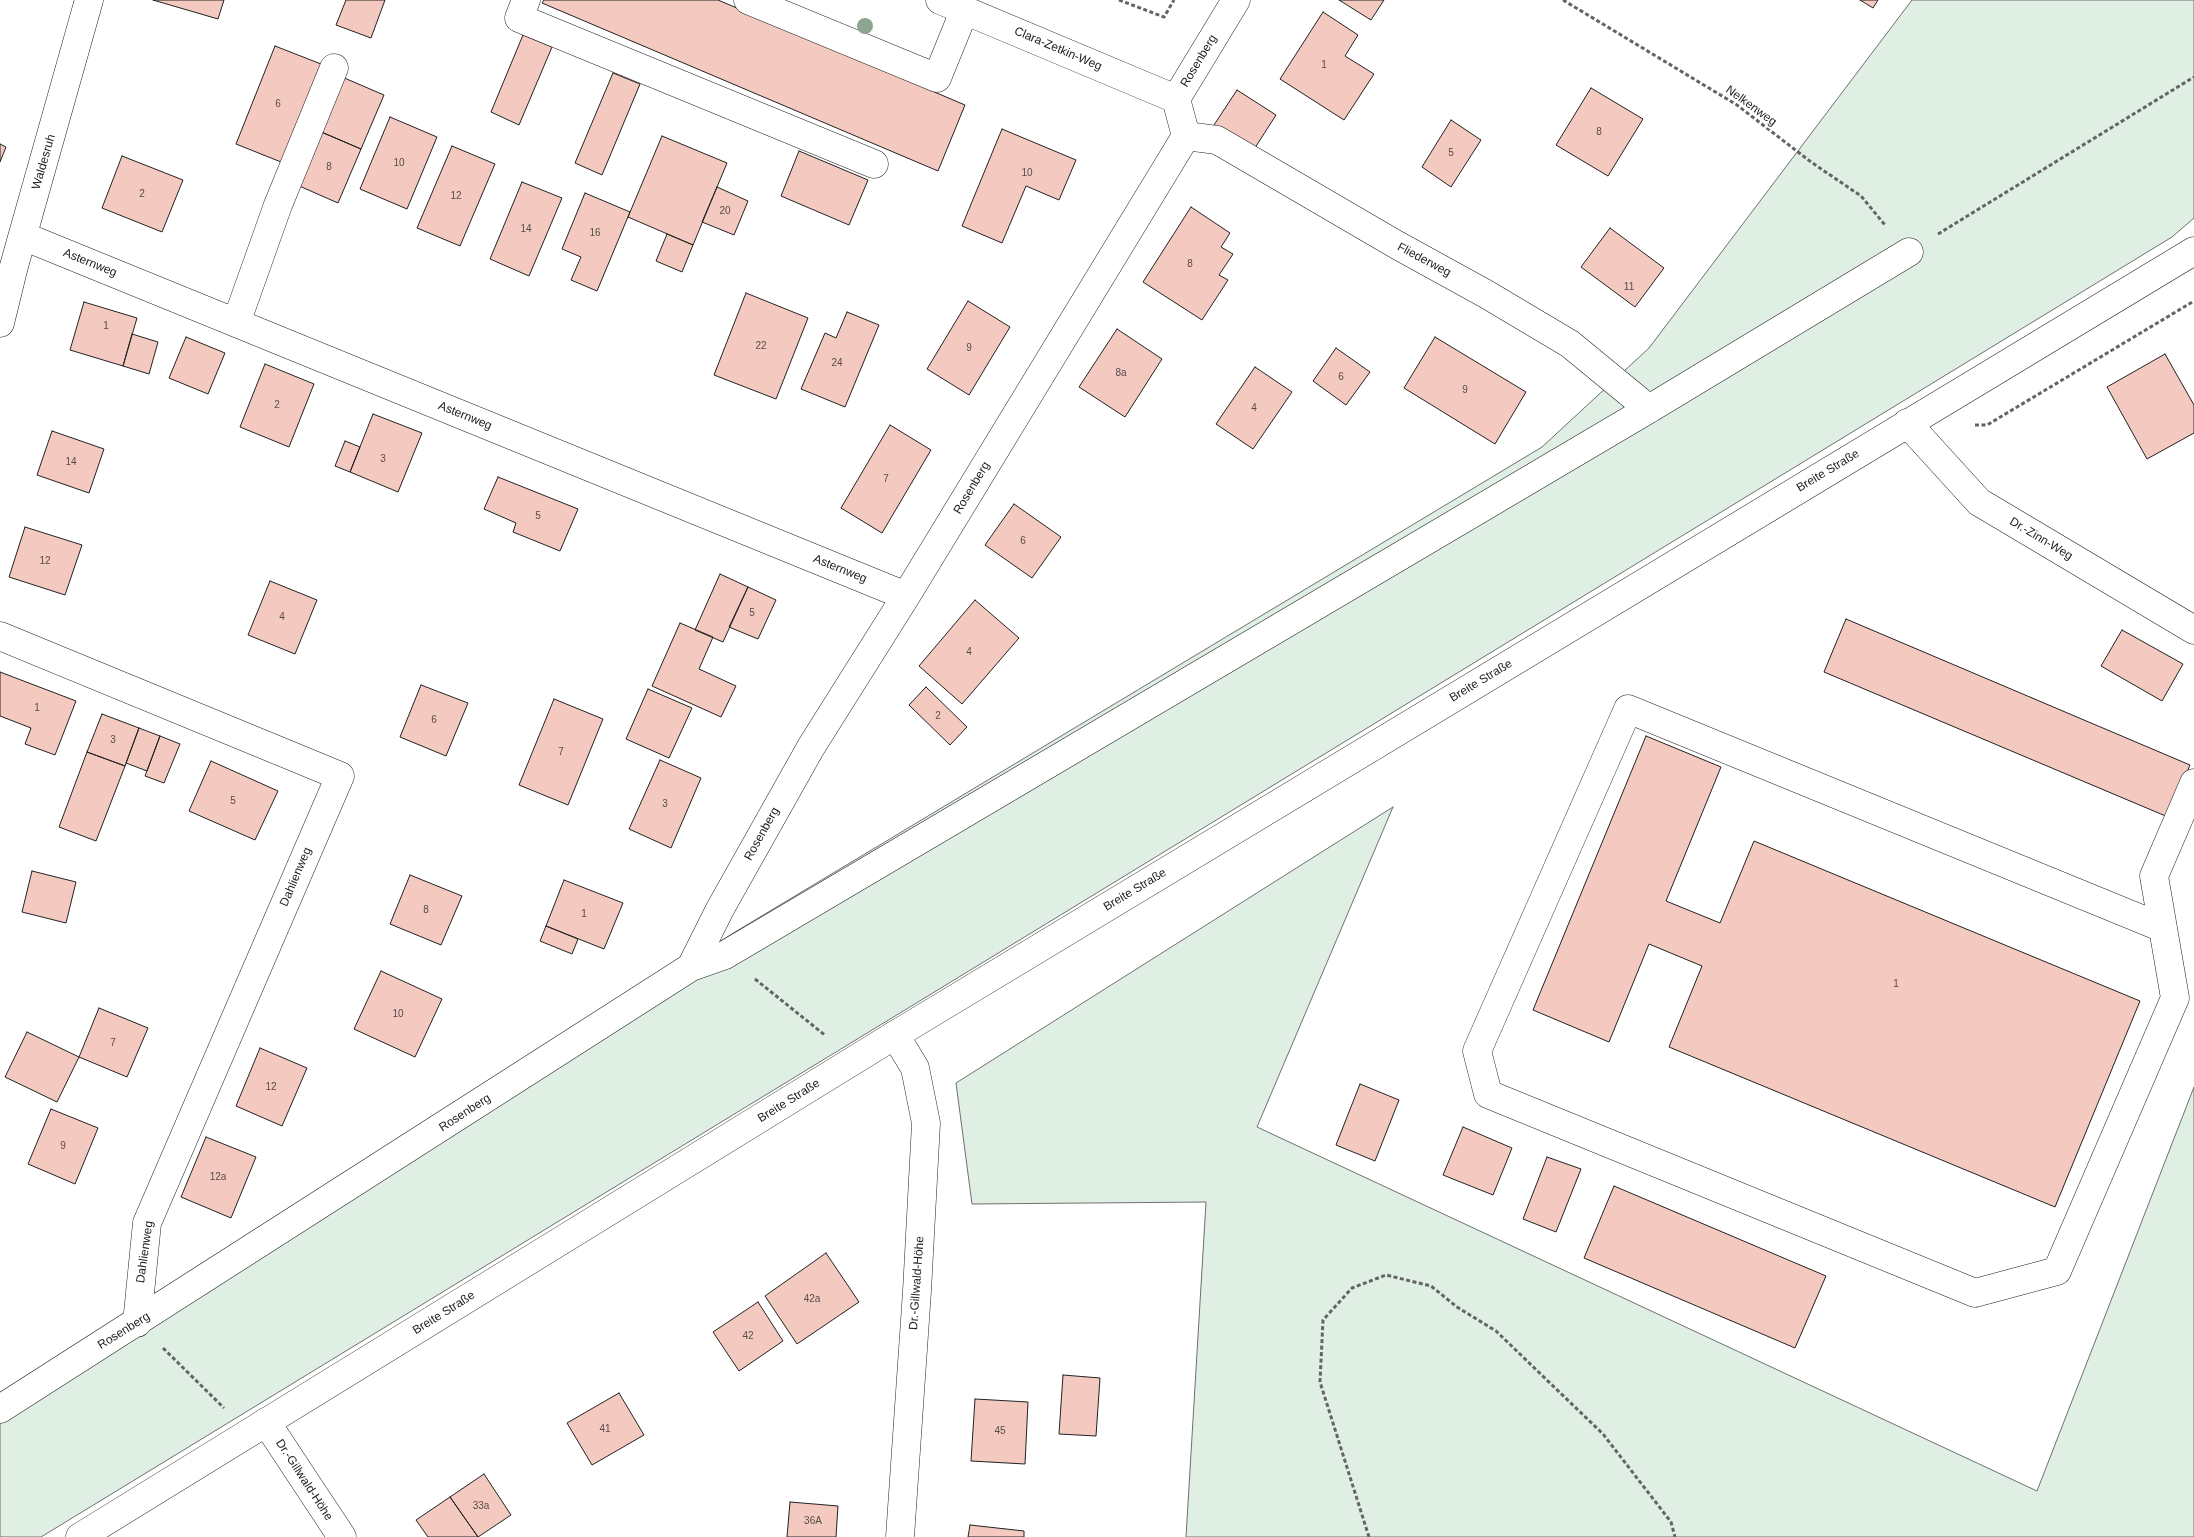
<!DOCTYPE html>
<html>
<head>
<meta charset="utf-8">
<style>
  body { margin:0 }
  canvas { display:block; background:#fff }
</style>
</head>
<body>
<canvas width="2194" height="1537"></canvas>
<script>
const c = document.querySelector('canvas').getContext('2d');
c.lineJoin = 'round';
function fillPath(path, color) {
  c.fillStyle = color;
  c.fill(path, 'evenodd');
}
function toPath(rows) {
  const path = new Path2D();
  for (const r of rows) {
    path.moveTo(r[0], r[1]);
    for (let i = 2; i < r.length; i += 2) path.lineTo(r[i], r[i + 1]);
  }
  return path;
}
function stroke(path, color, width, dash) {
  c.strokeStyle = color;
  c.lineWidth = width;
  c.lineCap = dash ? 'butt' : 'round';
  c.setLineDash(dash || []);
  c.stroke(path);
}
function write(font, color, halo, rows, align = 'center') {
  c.font = font + ' Helvetica,sans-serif';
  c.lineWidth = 4;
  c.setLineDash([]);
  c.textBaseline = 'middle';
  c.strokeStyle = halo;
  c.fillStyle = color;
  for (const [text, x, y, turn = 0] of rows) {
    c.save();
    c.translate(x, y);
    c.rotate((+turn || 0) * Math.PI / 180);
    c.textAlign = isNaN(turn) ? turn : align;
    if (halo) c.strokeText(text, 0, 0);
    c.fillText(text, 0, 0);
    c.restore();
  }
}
const green = toPath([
  [1912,0,2194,0,2194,218,2172,237,41,1537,0,1537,0,1396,735,932,1542,447,1649,348,1912,0],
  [1393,807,1257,1127,2037,1491,2194,1087,2194,1537,1186,1537,1206,1202,972,1204,956,1083,1393,807]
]);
const building = toPath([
  [153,0,224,0,218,19,153,0],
  [346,0,385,0,371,38,336,25,346,0],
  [544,0,718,0,965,105,938,171,542,3,544,0],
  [1339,0,1384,0,1371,20,1339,0],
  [1860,0,1878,0,1873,8,1860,0],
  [1323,12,1358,35,1345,56,1374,74,1344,120,1280,79,1323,12],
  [523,35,552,47,519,125,491,112,523,35],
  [275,46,321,64,281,162,236,144,275,46],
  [613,73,640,84,602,175,575,163,613,73],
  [342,77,384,95,361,149,319,131,342,77],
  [1591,88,1643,119,1608,176,1556,145,1591,88],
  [1237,90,1276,115,1253,151,1214,125,1237,90],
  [390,117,437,137,407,209,360,189,390,117],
  [1451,120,1481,140,1451,187,1422,167,1451,120],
  [1002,129,1076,160,1059,200,1026,186,1002,243,962,226,1002,129],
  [319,131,361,149,338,203,297,185,319,131],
  [662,136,727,163,693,245,628,217,662,136],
  [0,144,6,147,0,162,0,144],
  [452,146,495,164,460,246,417,228,452,146],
  [799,151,868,180,849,225,781,196,799,151],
  [122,156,183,180,162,232,102,208,122,156],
  [522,182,562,198,529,276,490,259,522,182],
  [717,187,748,201,734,235,702,222,717,187],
  [585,193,630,212,597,291,571,280,581,257,562,249,585,193],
  [1191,207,1230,233,1221,247,1233,254,1219,275,1228,280,1202,320,1143,282,1191,207],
  [1610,228,1664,268,1635,307,1581,267,1610,228],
  [667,234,693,245,682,272,656,261,667,234],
  [746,293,808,318,776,399,714,375,746,293],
  [968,301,1010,327,969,395,927,369,968,301],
  [84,302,137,318,123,366,70,350,84,302],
  [847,312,879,325,845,407,801,389,825,333,836,338,847,312],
  [1117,329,1162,359,1125,417,1079,387,1117,329],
  [132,334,158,342,149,374,123,366,132,334],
  [186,337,225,353,208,394,169,378,186,337],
  [1435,337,1526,392,1495,444,1404,388,1435,337],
  [1336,348,1370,372,1346,405,1313,381,1336,348],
  [2165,354,2194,405,2194,433,2147,459,2107,387,2165,354],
  [265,364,314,384,289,447,240,427,265,364],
  [1255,367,1292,392,1253,449,1216,424,1255,367],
  [373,414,422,433,398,492,350,472,373,414],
  [890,425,931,450,882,533,841,508,890,425],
  [52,431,104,449,89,493,37,475,52,431],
  [345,441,360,447,350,472,335,466,345,441],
  [498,477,578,509,560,551,513,532,516,523,484,509,498,477],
  [1014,504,1061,537,1032,578,985,545,1014,504],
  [25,527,82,545,65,595,9,577,25,527],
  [720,574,748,587,723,642,695,630,720,574],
  [270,581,317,600,295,654,248,635,270,581],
  [748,587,776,600,758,639,729,627,748,587],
  [975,600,1019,638,962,704,919,666,975,600],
  [1846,619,2190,765,2168,817,1824,672,1846,619],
  [680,623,713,637,699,669,736,686,721,717,652,686,680,623],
  [2122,630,2183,664,2162,701,2101,666,2122,630],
  [0,672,76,701,55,755,25,744,31,728,0,716,0,672],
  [421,685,468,703,446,756,400,737,421,685],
  [926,687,967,727,950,745,909,705,926,687],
  [648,689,692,708,669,758,626,739,648,689],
  [554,699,603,719,568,805,519,785,554,699],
  [102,714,139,728,125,766,87,752,102,714],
  [139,728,160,736,147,771,126,763,139,728],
  [160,736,180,744,164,783,145,776,160,736],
  [1646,736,1721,767,1666,901,1720,923,1754,841,2140,1001,2055,1207,1669,1047,1702,966,1649,944,1609,1042,1533,1010,1646,736],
  [87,752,125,766,96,841,59,827,87,752],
  [660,760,701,778,671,848,629,829,660,760],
  [211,761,278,791,255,840,189,811,211,761],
  [32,871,76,882,66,923,22,912,32,871],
  [410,875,462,896,441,945,390,924,410,875],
  [564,880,623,903,604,949,546,926,564,880],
  [546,926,578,939,572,954,540,941,546,926],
  [381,971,442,999,415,1057,354,1029,381,971],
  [99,1008,148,1028,127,1077,79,1057,99,1008],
  [27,1032,79,1057,57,1102,5,1077,27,1032],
  [260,1048,307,1068,282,1126,236,1106,260,1048],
  [1360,1084,1399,1100,1375,1161,1336,1145,1360,1084],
  [51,1109,98,1128,75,1184,28,1164,51,1109],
  [1463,1127,1512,1148,1493,1195,1443,1175,1463,1127],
  [206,1137,256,1157,231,1218,181,1197,206,1137],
  [1547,1157,1581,1169,1556,1232,1523,1219,1547,1157],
  [1614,1186,1826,1276,1795,1348,1584,1258,1614,1186],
  [826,1253,859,1302,797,1344,765,1296,826,1253],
  [758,1302,783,1341,739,1371,713,1332,758,1302],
  [1063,1375,1100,1378,1096,1436,1059,1434,1063,1375],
  [619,1393,644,1435,592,1465,567,1423,619,1393],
  [975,1399,1028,1402,1025,1464,971,1461,975,1399],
  [484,1474,511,1515,478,1537,450,1497,484,1474],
  [450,1497,478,1537,428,1537,416,1520,450,1497],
  [790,1502,838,1506,836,1537,787,1537,790,1502],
  [970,1525,1024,1531,1024,1537,968,1537,970,1525]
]);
const path = toPath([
  [1119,0,1164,17,1174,0],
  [1563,0,1737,105,1811,162,1861,196,1885,225],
  [1938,234,2194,77],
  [1975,425,1987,425,2194,301],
  [755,979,826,1036],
  [163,1348,224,1408],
  [1369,1537,1320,1382,1323,1320,1352,1288,1386,1275,1431,1286,1457,1307,1496,1331,1603,1434,1671,1522,1675,1537]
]);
const minor = toPath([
  [526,0,519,18,874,164],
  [748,0,937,78,965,9],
  [940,0,1176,99],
  [1186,136,1217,140,1397,245,1486,294,1570,344,1649,409],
  [23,236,906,596],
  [0,323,14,266,89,0],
  [236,323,278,205,334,68],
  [1907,423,1979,502,2194,630],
  [0,636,340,776,147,1223,137,1323],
  [2163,928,1628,709,1477,1051,1488,1094,1975,1293,2057,1271,2175,998,2154,876,2194,783],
  [691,967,725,955,1649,409,1909,252],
  [895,1035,915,1068,926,1123,917,1291,900,1537],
  [0,1409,691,967,720,909,811,747,906,596,1186,136,1176,99,1236,0],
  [266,1422,342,1537]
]);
const major = toPath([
  [80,1537,895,1035,2194,251]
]);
const trees = [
  [865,26]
];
const numberNames = [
  ["1",1324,65],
  ["6",278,104],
  ["8",1599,132],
  ["5",1451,153],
  ["10",399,163],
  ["8",329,167],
  ["10",1027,173],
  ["2",142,194],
  ["12",456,196],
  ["20",725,211],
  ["14",526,229],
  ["16",595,233],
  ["8",1190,264],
  ["11",1629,287],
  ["1",106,326],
  ["22",761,346],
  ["9",969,348],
  ["24",837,363],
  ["8a",1121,373],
  ["6",1341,377],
  ["9",1465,390],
  ["2",277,405],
  ["4",1254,408],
  ["3",383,459],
  ["14",71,462],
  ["7",886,479],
  ["5",538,516],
  ["6",1023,541],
  ["12",45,561],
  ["5",752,613],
  ["4",282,617],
  ["4",969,652],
  ["1",37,708],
  ["2",938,716],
  ["6",434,720],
  ["3",113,740],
  ["7",561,752],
  ["5",233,801],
  ["3",665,804],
  ["8",426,910],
  ["1",584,914],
  ["1",1896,984],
  ["10",398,1014],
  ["7",113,1043],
  ["12",271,1087],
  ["9",63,1146],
  ["12a",218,1177],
  ["42a",812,1299],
  ["42",748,1336],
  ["41",605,1429],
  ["45",1000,1431],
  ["33a",481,1506],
  ["36A",813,1521]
];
const streetNames = [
  ["Clara-Zetkin-Weg",1058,49,23],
  ["Rosenberg",1199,61,-59],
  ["Nelkenweg",1751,106,36],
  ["Waldesruh",44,162,-74],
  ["Fliederweg",1424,260,28],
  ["Asternweg",90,263,22],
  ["Asternweg",465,416,22],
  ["Breite Straße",1828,471,-31],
  ["Rosenberg",972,488,-59],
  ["Dr.-Zinn-Weg",2041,539,31],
  ["Asternweg",840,569,22],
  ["Breite Straße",1481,681,-31],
  ["Rosenberg",762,834,-61],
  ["Dahlienweg",296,877,-67],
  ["Breite Straße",1135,890,-31],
  ["Breite Straße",789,1101,-32],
  ["Rosenberg",465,1113,-33],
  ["Dahlienweg",145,1252,-82],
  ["Dr.-Gillwald-Höhe",917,1283,-86],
  ["Breite Straße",444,1313,-32],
  ["Rosenberg",124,1331,-32],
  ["Dr.-Gillwald-Höhe",304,1480,57]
];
fillPath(green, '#e0efe3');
stroke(green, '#6f6f6f', 1);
fillPath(building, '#f3c9c0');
stroke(building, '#222', 1);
stroke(minor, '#222', 29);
stroke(major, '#222', 29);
stroke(path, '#646464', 3, [4, 2.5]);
stroke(minor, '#fff', 28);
stroke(major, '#fff', 28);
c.fillStyle = '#8da692';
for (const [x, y] of trees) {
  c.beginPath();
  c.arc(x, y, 8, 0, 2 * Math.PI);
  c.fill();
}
write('10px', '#564c4a', null, numberNames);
write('12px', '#222', '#fff', streetNames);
</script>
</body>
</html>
